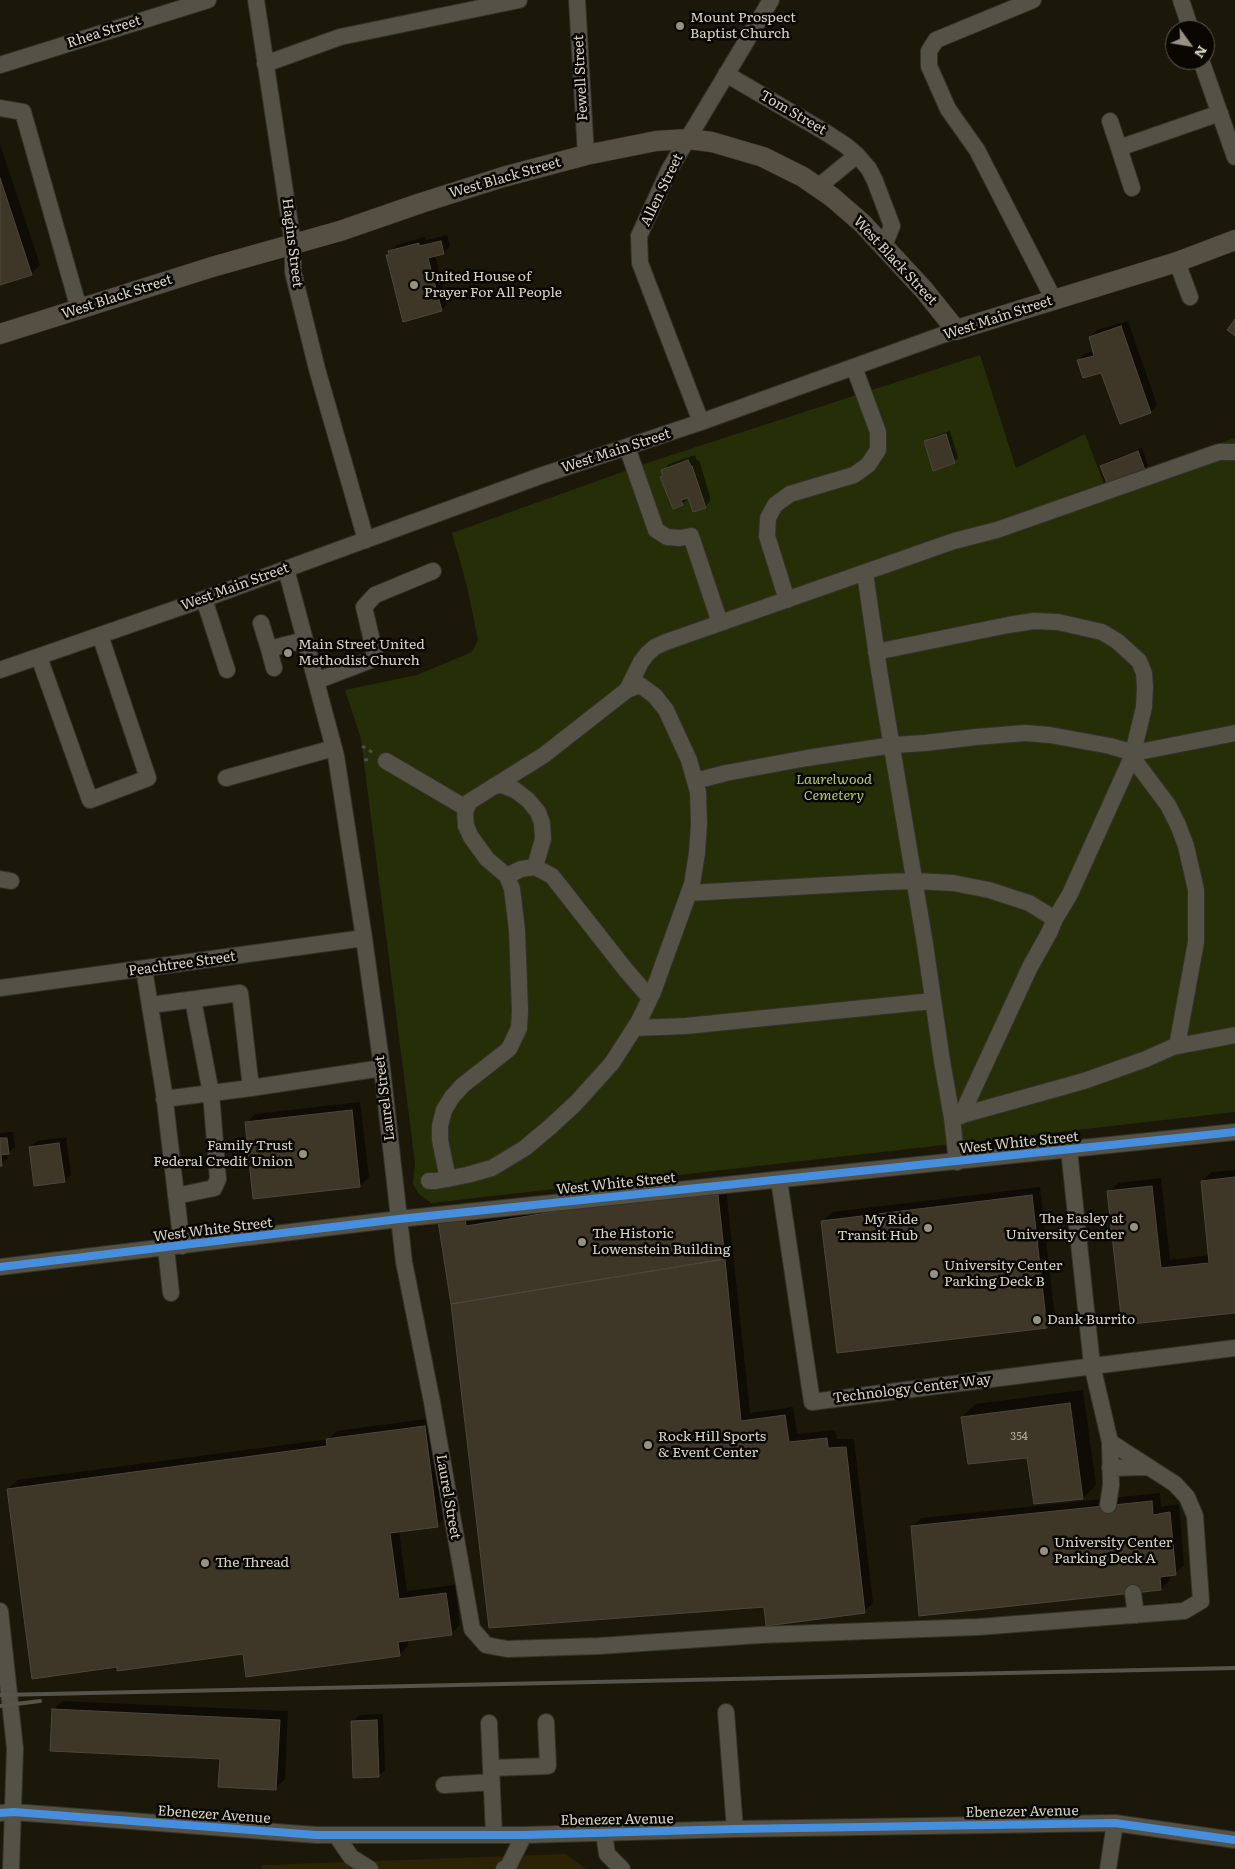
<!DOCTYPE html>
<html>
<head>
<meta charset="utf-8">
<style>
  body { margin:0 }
  #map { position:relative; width:1235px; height:1869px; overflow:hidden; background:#1b180a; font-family:Literata,serif }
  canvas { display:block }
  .north { position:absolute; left:1165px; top:20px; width:50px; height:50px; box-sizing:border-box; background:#090701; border:1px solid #5b594f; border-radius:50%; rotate:122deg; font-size:14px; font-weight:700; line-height:20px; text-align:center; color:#d7d4c4 }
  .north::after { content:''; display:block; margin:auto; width:18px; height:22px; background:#959283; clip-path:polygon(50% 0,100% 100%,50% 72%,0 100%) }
</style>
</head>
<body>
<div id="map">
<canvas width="1235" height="1869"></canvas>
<div class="north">N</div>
</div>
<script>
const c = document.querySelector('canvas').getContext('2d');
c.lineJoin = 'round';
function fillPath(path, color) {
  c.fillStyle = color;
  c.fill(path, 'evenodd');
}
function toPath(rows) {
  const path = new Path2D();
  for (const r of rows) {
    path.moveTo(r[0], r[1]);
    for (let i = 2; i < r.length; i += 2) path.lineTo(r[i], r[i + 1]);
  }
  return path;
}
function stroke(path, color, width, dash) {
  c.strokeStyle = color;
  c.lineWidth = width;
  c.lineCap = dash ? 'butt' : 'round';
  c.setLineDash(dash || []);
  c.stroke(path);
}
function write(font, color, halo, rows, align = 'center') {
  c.font = font + ' Literata,serif';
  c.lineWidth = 5;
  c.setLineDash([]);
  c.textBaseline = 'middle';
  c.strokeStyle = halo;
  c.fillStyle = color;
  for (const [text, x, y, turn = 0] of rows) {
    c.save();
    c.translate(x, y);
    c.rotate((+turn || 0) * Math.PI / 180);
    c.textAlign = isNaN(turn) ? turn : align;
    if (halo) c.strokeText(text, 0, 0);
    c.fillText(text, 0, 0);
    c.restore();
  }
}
const built = toPath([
  [566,1854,586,1869,262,1869,262,1865]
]);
const green = toPath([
  [980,355,1016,468,1085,434,1104,484,1235,438,1235,1112,431,1203,418,1193,413,1184,415,1163,361,739,345,690,417,675,472,652,478,640,467,586,452,533,653,461]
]);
const shadow = toPath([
  [0,144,40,265,31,274,0,284],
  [447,235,450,246,443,253,435,255,447,304,441,310,387,256,396,245,425,237,426,240],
  [1128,321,1157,405,1150,412,1102,371,1078,360,1084,354,1094,351,1091,337,1097,330],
  [950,431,958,458,954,462,926,442,930,438],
  [1142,448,1148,465,1144,469,1102,466,1106,462],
  [695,455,697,461,699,460,711,500,705,507,689,497,683,504,673,507,661,477,664,475,663,470,669,464],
  [360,1102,369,1177,360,1186,246,1123,255,1114],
  [13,1132,15,1147,7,1153,8,1158,0,1164,0,1133],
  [66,1137,71,1175,64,1181,30,1148,37,1141],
  [1235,1170,1235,1312,1123,1324,1109,1192,1118,1183,1161,1178,1170,1260,1210,1255,1202,1181,1211,1172],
  [726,1187,750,1413,793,1407,797,1434,835,1430,837,1439,854,1439,873,1603,864,1611,765,1606,452,1303,440,1221],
  [1040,1187,1055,1317,1047,1326,823,1221,832,1212],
  [1083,1390,1096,1485,1083,1498,1028,1457,962,1417,976,1404],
  [433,1418,446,1517,437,1525,399,1531,407,1591,455,1585,460,1625,451,1634,408,1639,408,1646,399,1655,244,1652,118,1666,8,1489,17,1480,329,1439,337,1431],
  [1160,1493,1161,1507,1179,1504,1184,1565,1175,1573,1169,1574,1170,1580,1161,1589,912,1527,921,1518],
  [62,1701,288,1711,285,1779,276,1788,221,1758,53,1710],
  [383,1714,385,1770,378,1776,353,1722,359,1715]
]);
const building = toPath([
  [0,178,32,275,0,285,0,178],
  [441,241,444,254,428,258,442,311,403,322,386,255,389,255,388,251,419,243,419,246,441,241],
  [1235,319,1235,336,1227,330,1235,319],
  [1121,326,1151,413,1120,424,1101,373,1083,378,1077,360,1094,356,1089,337,1121,326],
  [946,434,955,463,933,471,924,441,946,434],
  [1138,451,1145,470,1107,483,1100,466,1138,451],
  [688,460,691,466,692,466,706,508,693,512,688,498,681,500,683,505,673,509,660,477,663,476,661,470,688,460],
  [352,1110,360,1187,253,1199,245,1122,352,1110],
  [0,1138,7,1138,9,1154,1,1155,2,1166,0,1166,0,1138],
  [59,1143,65,1182,34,1186,29,1147,59,1143],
  [1235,1177,1235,1313,1122,1325,1107,1191,1152,1186,1161,1268,1209,1263,1201,1181,1235,1177],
  [718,1195,725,1259,451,1304,438,1221,465,1218,466,1226,603,1204,718,1195],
  [1032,1195,1047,1328,837,1353,821,1221,1032,1195],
  [725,1259,741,1421,785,1415,789,1442,827,1438,828,1448,846,1447,865,1613,766,1626,764,1607,489,1628,451,1304,725,1259],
  [1070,1403,1083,1499,1034,1504,1027,1458,968,1464,961,1417,1070,1403],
  [425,1426,438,1527,390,1533,399,1599,446,1593,452,1635,398,1642,400,1656,246,1677,243,1654,117,1671,117,1667,32,1679,7,1489,327,1446,326,1439,425,1426],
  [1152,1501,1153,1515,1170,1512,1176,1575,1160,1577,1161,1590,919,1616,911,1526,1152,1501],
  [52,1709,280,1720,276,1790,218,1787,220,1759,50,1751,52,1709],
  [377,1720,379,1777,353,1778,351,1721,377,1720]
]);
const path = toPath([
  [362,746,375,754],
  [364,760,371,759]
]);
const minor = toPath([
  [256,0,293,244,293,272,317,369,366,540],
  [577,0,586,155],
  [1033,0,936,40,929,51,929,66,948,109,977,150,1054,300],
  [1181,0,1191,30],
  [1201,60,1235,157],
  [265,64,340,37,519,0],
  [0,65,208,0],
  [726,74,825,132,845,145,857,155,869,169,875,181,892,226,886,241,883,245],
  [0,108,23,112,79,309],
  [1110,121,1119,148],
  [818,187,857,155],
  [1132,188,1119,148,1220,113],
  [1177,262,1190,297],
  [701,422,640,263,639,236,669,170,771,0],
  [627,447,656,530,667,537,680,538,691,536,720,623],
  [286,569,336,756,364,938,382,1068,404,1262,432,1402,472,1629,486,1645,507,1649,599,1646,760,1635,978,1627,1184,1611,1201,1601,1195,1516,1187,1497,1175,1484,1110,1442],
  [865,573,879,670,925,944,942,1061,952,1118,957,1162],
  [204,599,227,670],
  [787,600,767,536,768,518,775,505,790,494,854,475,868,465,878,450,878,432,854,367],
  [261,623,269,649],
  [876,652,1008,625,1034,621,1058,622,1102,632,1117,641,1139,661,1144,673,1145,687,1144,707,1132,757,1070,894,1055,919,1049,933,1030,967,961,1116],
  [39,657,90,800,148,778,100,635],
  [274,668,269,649,305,640],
  [0,670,204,599,540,476,701,422,956,330],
  [316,681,376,658,364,607,375,595,433,571],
  [627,690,641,662,647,654,655,647,666,642,954,541,997,530,1219,452,1235,452],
  [1132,757,1168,805,1178,825,1186,846,1196,890,1196,942,1177,1046],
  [386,761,466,808],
  [226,778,334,748],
  [695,781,726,773,807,758,893,745,925,743,976,737,1025,733,1050,735,1110,746,1134,753,1235,733],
  [494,786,502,785,515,790,528,800,538,812,542,823,543,839,535,867],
  [507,876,521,869,535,867,552,876,625,969,650,998],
  [0,879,11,881],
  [689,893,883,882,915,881,953,883,989,890,1029,903,1055,919],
  [144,969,164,1093,182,1246],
  [0,988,364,938],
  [151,1005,240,993,251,1088,382,1068],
  [635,1028,686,1026,933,1001],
  [164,1099,251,1088],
  [955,1117,1084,1081,1146,1059,1173,1047,1235,1035],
  [1069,1150,1092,1365,1110,1442,1111,1485,1108,1505],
  [779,1180,812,1402,1235,1348],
  [429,1181,436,1181,467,1175,492,1168,525,1148,550,1127,576,1103,612,1063,639,1021,653,992,692,884,697,853,699,824,698,792,689,760,666,710,655,696,640,685,627,690,544,755,469,802,465,812,466,826,471,837,487,859,507,876,512,889,517,930,520,1011,519,1028,509,1049,463,1085,452,1097,444,1110,440,1126,440,1140,448,1179],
  [176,1196,214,1188,218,1179,211,1093,193,1000],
  [166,1248,171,1293],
  [0,1267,399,1219,1235,1132],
  [1110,1468,1147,1467],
  [1133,1593,1136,1615],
  [0,1611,15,1748,11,1869],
  [726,1712,735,1829],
  [489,1723,494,1835],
  [491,1768,548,1766,546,1722],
  [444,1785,492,1782],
  [0,1813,14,1812,316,1835,524,1835,735,1829,1115,1823,1235,1840],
  [604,1833,607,1854,622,1869],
  [336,1835,351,1857,370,1869],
  [504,1869,508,1867,524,1835],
  [1108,1869,1115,1823]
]);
const major = toPath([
  [0,334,212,267,340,231,421,203,503,177,586,155,656,141,688,139,712,142,763,157,803,177,832,197,862,223,924,290,956,330,1177,262,1235,240]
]);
const rail = toPath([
  [0,1695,1235,1668],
  [0,1706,40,1701]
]);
const cycleway = toPath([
  [0,1267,399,1219,1235,1132],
  [0,1813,14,1812,316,1835,524,1835,735,1829,1115,1823,1235,1840]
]);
const markers = [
  [680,26,5,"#959283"],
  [414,285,5,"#959283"],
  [288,653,5,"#959283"],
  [303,1154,5,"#959283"],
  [1134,1227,5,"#959283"],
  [928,1228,5,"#959283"],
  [582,1242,5,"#959283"],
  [934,1274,5,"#959283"],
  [1037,1320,5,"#959283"],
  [648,1445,5,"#959283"],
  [1044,1551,5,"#959283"],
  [205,1563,5,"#959283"]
];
const numberNames = [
  ["354",1019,1437]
];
const poiNames = [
  ["Mount Prospect",690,18],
  ["Baptist Church",690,34],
  ["United House of",424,277],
  ["Prayer For All People",424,293],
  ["Main Street United",298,645],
  ["Methodist Church",298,661],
  ["Family Trust",293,1146,"right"],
  ["Federal Credit Union",293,1162,"right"],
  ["The Easley at",1124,1219,"right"],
  ["University Center",1124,1235,"right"],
  ["My Ride",918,1220,"right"],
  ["Transit Hub",918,1236,"right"],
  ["The Historic",592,1234],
  ["Lowenstein Building",592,1250],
  ["University Center",944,1266],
  ["Parking Deck B",944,1282],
  ["Dank Burrito",1047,1320],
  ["Rock Hill Sports",658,1437],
  ["& Event Center",658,1453],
  ["University Center",1054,1543],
  ["Parking Deck A",1054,1559],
  ["The Thread",215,1563]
];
const streetNames = [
  ["Rhea Street",104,32,-18],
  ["Fewell Street",581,78,-93],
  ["Tom Street",793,113,30],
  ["West Black Street",505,178,-16],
  ["Allen Street",662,190,-64],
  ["Hagins Street",292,243,83],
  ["West Black Street",895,261,47],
  ["West Black Street",117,297,-18],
  ["West Main Street",998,318,-18],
  ["West Main Street",616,451,-18],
  ["West Main Street",235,587,-20],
  ["Peachtree Street",182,964,-8],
  ["Laurel Street",385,1098,-97],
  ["West White Street",1019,1143,-6],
  ["West White Street",616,1184,-6],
  ["West White Street",213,1230,-7],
  ["Technology Center Way",912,1389,-7],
  ["Laurel Street",448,1497,80],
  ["Ebenezer Avenue",1022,1812,-1],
  ["Ebenezer Avenue",214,1815,4],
  ["Ebenezer Avenue",617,1820,-1]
];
const parkNames = [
  ["Laurelwood",834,780],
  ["Cemetery",834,796]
];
fillPath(built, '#2b2303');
fillPath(green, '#262e08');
fillPath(shadow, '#0007');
fillPath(building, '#3e3627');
stroke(building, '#4c463c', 1);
stroke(minor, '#343229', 18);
stroke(major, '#343229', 21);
stroke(path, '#4e4c43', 3, [4, 4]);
stroke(minor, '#545247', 16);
stroke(major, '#554f44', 20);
stroke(rail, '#56544b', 4);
stroke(cycleway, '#468fdf', 8);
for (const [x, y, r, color] of markers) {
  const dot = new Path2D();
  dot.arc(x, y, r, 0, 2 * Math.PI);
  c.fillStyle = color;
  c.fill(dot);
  stroke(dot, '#090701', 2);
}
write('11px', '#b1ac9d', null, numberNames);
write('14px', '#d7d4c4', '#090701', poiNames, 'left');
write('14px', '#d7d4c4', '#090701', streetNames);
write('italic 14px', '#b3c975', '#090701', parkNames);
</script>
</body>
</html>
